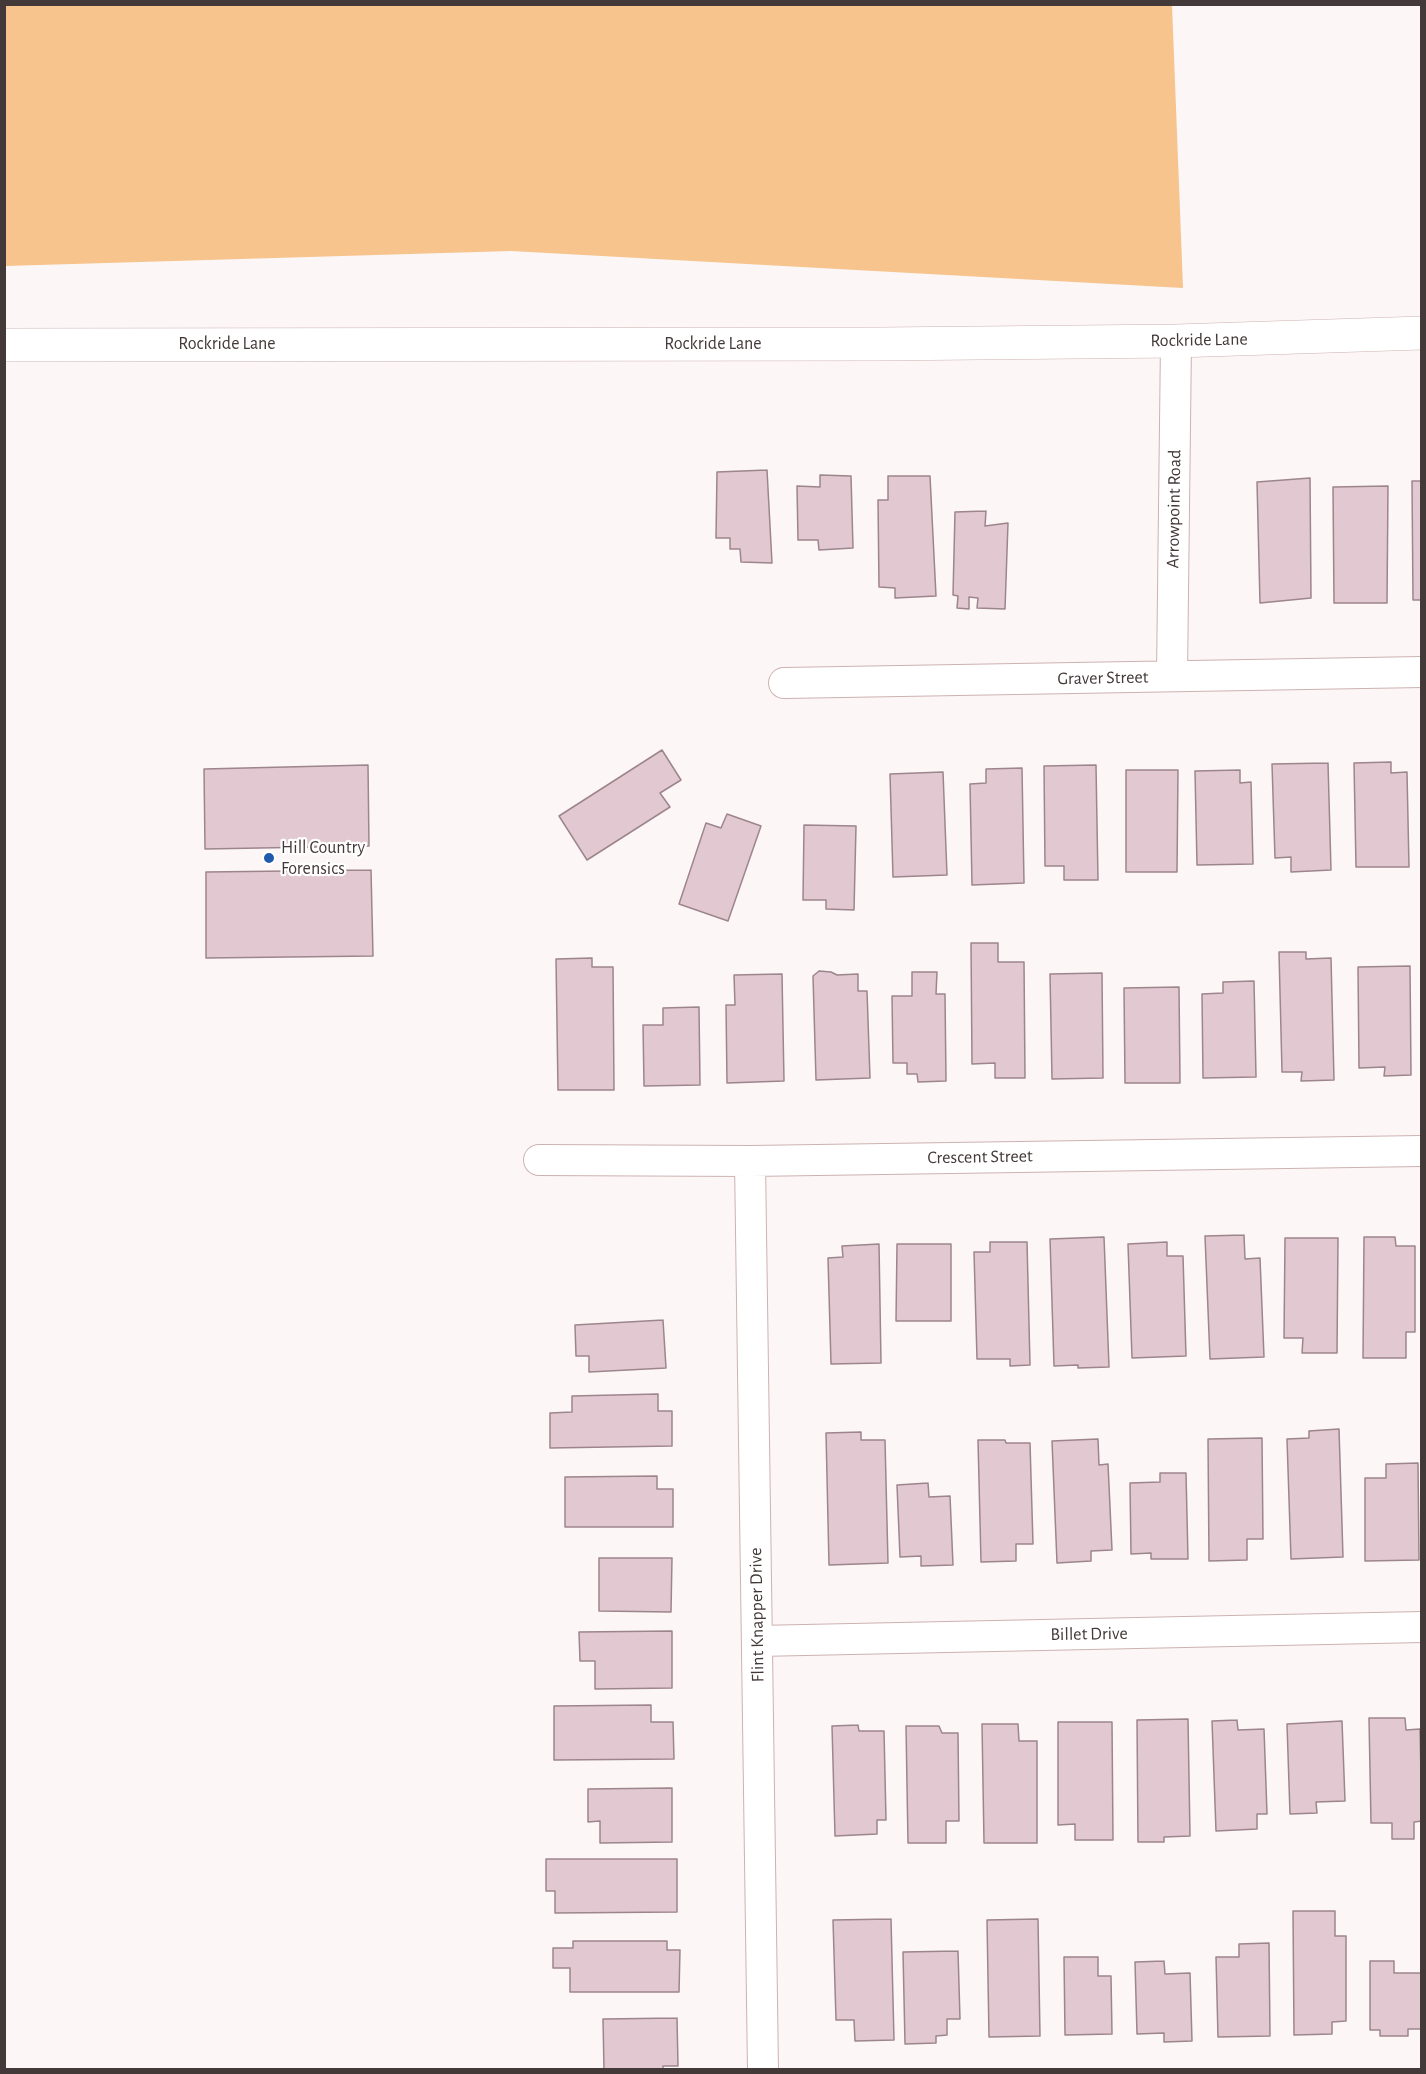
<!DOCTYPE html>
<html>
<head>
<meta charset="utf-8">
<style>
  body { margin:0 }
  #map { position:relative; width:1426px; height:2074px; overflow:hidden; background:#fcf6f6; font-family:"Alegreya Sans",sans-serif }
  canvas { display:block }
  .frame { position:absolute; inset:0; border:6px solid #433938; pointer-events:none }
</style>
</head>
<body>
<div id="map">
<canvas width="1426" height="2074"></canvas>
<div class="frame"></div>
</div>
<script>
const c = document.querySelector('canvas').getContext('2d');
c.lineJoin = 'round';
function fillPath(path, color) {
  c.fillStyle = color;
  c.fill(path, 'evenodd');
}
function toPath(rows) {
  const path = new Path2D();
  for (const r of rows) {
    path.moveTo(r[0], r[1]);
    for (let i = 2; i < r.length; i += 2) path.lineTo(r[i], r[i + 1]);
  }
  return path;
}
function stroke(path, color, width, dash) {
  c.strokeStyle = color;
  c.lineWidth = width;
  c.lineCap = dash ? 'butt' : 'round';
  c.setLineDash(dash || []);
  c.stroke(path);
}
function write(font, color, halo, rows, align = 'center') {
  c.font = font + ' "Alegreya Sans",sans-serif';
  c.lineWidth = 4.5;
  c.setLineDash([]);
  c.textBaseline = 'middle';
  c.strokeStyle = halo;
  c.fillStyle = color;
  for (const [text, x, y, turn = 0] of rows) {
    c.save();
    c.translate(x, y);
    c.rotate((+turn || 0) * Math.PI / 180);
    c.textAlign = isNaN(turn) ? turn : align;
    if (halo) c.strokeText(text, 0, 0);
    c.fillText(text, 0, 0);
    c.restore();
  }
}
const green = toPath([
  [4,5,1172,5,1183,288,511,251,5,266]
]);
const building = toPath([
  [767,470,772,563,741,562,740,549,730,549,730,538,716,538,717,472,767,470],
  [820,475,851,476,853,548,819,550,818,540,798,540,797,486,820,487,820,475],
  [888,476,930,476,936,596,895,598,895,588,879,587,878,500,888,500,888,476],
  [1310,478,1311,598,1260,603,1257,482,1310,478],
  [1412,481,1422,481,1422,600,1413,600,1412,481],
  [1388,486,1387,603,1334,603,1333,487,1388,486],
  [986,511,985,526,1008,523,1005,609,977,608,978,598,969,597,969,609,957,608,958,596,953,595,955,512,986,511],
  [662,750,681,780,660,793,670,807,587,860,559,816,662,750],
  [1391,762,1391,773,1407,772,1409,867,1356,867,1354,763,1391,762],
  [1328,763,1331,870,1291,872,1291,857,1275,858,1272,764,1328,763],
  [368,765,369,846,205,849,204,769,368,765],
  [1096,765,1098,880,1064,880,1064,866,1045,866,1044,766,1096,765],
  [1022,768,1024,883,972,885,970,784,986,783,986,769,1022,768],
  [1126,770,1178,770,1177,872,1126,872,1126,770],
  [1240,770,1240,783,1251,782,1253,864,1197,865,1195,771,1240,770],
  [943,772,947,875,893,877,890,774,943,772],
  [727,814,761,826,728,921,679,904,706,823,721,828,727,814],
  [804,825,856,826,854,910,826,909,826,900,803,900,804,825],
  [371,870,373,956,206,958,206,872,371,870],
  [971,943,998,943,998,962,1024,962,1025,1078,995,1078,995,1063,972,1064,971,943],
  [1279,952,1306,952,1306,959,1331,958,1334,1080,1301,1081,1302,1072,1282,1072,1279,952],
  [592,958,592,967,613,967,614,1090,558,1090,556,959,592,958],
  [1410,966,1411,1075,1384,1076,1385,1067,1359,1068,1358,967,1410,966],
  [819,971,831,972,837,975,858,974,858,991,867,991,870,1078,816,1080,813,976,819,971],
  [912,972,937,972,936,994,945,994,946,1081,918,1082,917,1074,907,1074,907,1063,893,1063,892,996,912,996,912,972],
  [1102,973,1103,1078,1052,1079,1050,974,1102,973],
  [782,974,784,1081,727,1083,726,1005,735,1005,734,975,782,974],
  [1254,981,1256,1077,1203,1078,1202,994,1223,993,1223,982,1254,981],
  [1179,987,1180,1083,1125,1083,1124,988,1179,987],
  [699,1007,700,1085,644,1086,643,1025,663,1025,663,1008,699,1007],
  [1244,1235,1245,1259,1260,1258,1264,1357,1210,1359,1205,1236,1244,1235],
  [1104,1237,1109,1367,1078,1368,1078,1365,1054,1366,1050,1239,1104,1237],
  [1364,1237,1395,1237,1396,1246,1415,1246,1415,1332,1406,1332,1406,1358,1363,1358,1364,1237],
  [1285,1238,1338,1238,1337,1353,1302,1353,1303,1338,1284,1338,1285,1238],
  [990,1242,1027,1242,1030,1365,1010,1366,1010,1359,977,1359,974,1252,990,1252,990,1242],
  [1167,1242,1167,1256,1183,1256,1186,1356,1132,1358,1128,1244,1167,1242],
  [879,1244,881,1363,831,1364,828,1258,843,1257,842,1246,879,1244],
  [897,1244,951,1244,951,1321,896,1321,897,1244],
  [663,1320,666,1368,589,1372,589,1356,576,1356,575,1325,663,1320],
  [658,1394,658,1411,672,1411,672,1446,550,1448,550,1413,572,1412,572,1396,658,1394],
  [1339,1429,1343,1557,1291,1559,1287,1439,1309,1438,1309,1431,1339,1429],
  [861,1432,861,1440,885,1440,888,1563,829,1565,826,1433,861,1432],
  [1262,1438,1263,1539,1247,1539,1247,1560,1209,1561,1208,1439,1262,1438],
  [1098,1439,1099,1465,1108,1464,1112,1550,1091,1551,1091,1561,1057,1563,1052,1441,1098,1439],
  [978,1440,1005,1440,1006,1443,1030,1443,1033,1544,1016,1544,1016,1561,981,1562,978,1440],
  [1418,1463,1419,1560,1365,1561,1365,1478,1386,1478,1386,1464,1418,1463],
  [1160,1473,1186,1473,1188,1559,1151,1559,1151,1553,1131,1554,1130,1483,1160,1482,1160,1473],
  [657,1476,657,1489,673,1489,673,1527,565,1527,565,1477,657,1476],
  [928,1483,929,1497,950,1496,953,1565,921,1566,921,1556,900,1557,897,1485,928,1483],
  [599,1558,672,1558,671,1612,599,1611,599,1558],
  [672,1631,672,1688,595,1689,595,1661,580,1661,579,1632,672,1631],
  [651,1705,651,1722,673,1722,674,1759,554,1760,554,1706,651,1705],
  [1369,1718,1405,1718,1406,1730,1420,1729,1422,1821,1414,1822,1414,1839,1392,1839,1392,1823,1371,1823,1369,1718],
  [1188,1719,1190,1836,1164,1837,1164,1842,1138,1842,1137,1720,1188,1719],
  [1237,1720,1238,1730,1264,1729,1267,1814,1257,1814,1257,1829,1216,1831,1212,1721,1237,1720],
  [1342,1721,1345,1801,1316,1802,1317,1813,1290,1814,1287,1724,1342,1721],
  [1058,1722,1112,1722,1113,1840,1075,1840,1075,1824,1058,1825,1058,1722],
  [982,1724,1018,1724,1019,1741,1037,1741,1037,1843,984,1843,982,1724],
  [858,1725,859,1731,884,1731,886,1820,877,1820,877,1834,835,1836,832,1726,858,1725],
  [906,1726,939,1726,942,1733,958,1733,959,1821,946,1821,946,1843,908,1843,906,1726],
  [672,1788,672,1842,600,1843,600,1821,588,1822,588,1789,672,1788],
  [546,1859,677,1859,677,1912,555,1913,555,1891,546,1891,546,1859],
  [1293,1911,1335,1911,1335,1936,1346,1936,1346,2021,1332,2022,1332,2034,1294,2035,1293,1911],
  [891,1919,894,2040,855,2041,854,2020,836,2020,833,1920,891,1919],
  [1038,1919,1040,2036,989,2037,987,1920,1038,1919],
  [573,1941,667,1941,667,1950,680,1950,679,1992,570,1992,570,1968,553,1968,553,1948,573,1948,573,1941],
  [1269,1943,1270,2036,1218,2037,1216,1957,1239,1957,1239,1944,1269,1943],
  [958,1951,960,2019,947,2019,947,2035,936,2036,936,2043,905,2044,903,1952,958,1951],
  [1064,1957,1098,1957,1098,1976,1111,1976,1112,2034,1065,2035,1064,1957],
  [1164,1961,1165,1974,1190,1973,1192,2041,1164,2042,1164,2033,1137,2034,1135,1962,1164,1961],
  [1370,1961,1394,1961,1394,1973,1422,1973,1422,2029,1408,2029,1408,2036,1380,2036,1380,2030,1370,2030,1370,1961],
  [677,2018,678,2066,663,2066,663,2070,604,2070,603,2019,677,2018]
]);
const minor = toPath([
  [1172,676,1176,341],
  [784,683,1422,672],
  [539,1160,750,1161,1422,1151],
  [750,1161,763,2070],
  [757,1641,1422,1627]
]);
const tertiary = toPath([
  [4,345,880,344,1176,341,1422,333]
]);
const markers = [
  [269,858,6,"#205aac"]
];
const streetNames = [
  ["Rockride Lane",1199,340,-1],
  ["Rockride Lane",227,344],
  ["Rockride Lane",713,344],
  ["Arrowpoint Road",1174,509,-89],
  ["Graver Street",1103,678,-1],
  ["Crescent Street",980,1157,-1],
  ["Flint Knapper Drive",757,1615,-91],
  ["Billet Drive",1089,1634,-1]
];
const poiNames = [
  ["Hill Country",281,848],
  ["Forensics",281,869]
];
fillPath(green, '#f6c48c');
fillPath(building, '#e2c9d1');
stroke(building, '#9d858d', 1.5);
stroke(minor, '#cdb2b1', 32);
stroke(tertiary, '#cdb2b1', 34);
stroke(minor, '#fff', 30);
stroke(tertiary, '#fff', 33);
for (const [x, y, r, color] of markers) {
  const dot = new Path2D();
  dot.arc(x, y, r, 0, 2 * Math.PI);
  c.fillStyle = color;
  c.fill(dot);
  stroke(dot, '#fff', 2);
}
write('18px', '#433938', '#fff', streetNames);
write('18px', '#433938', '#fff', poiNames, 'left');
</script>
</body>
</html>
